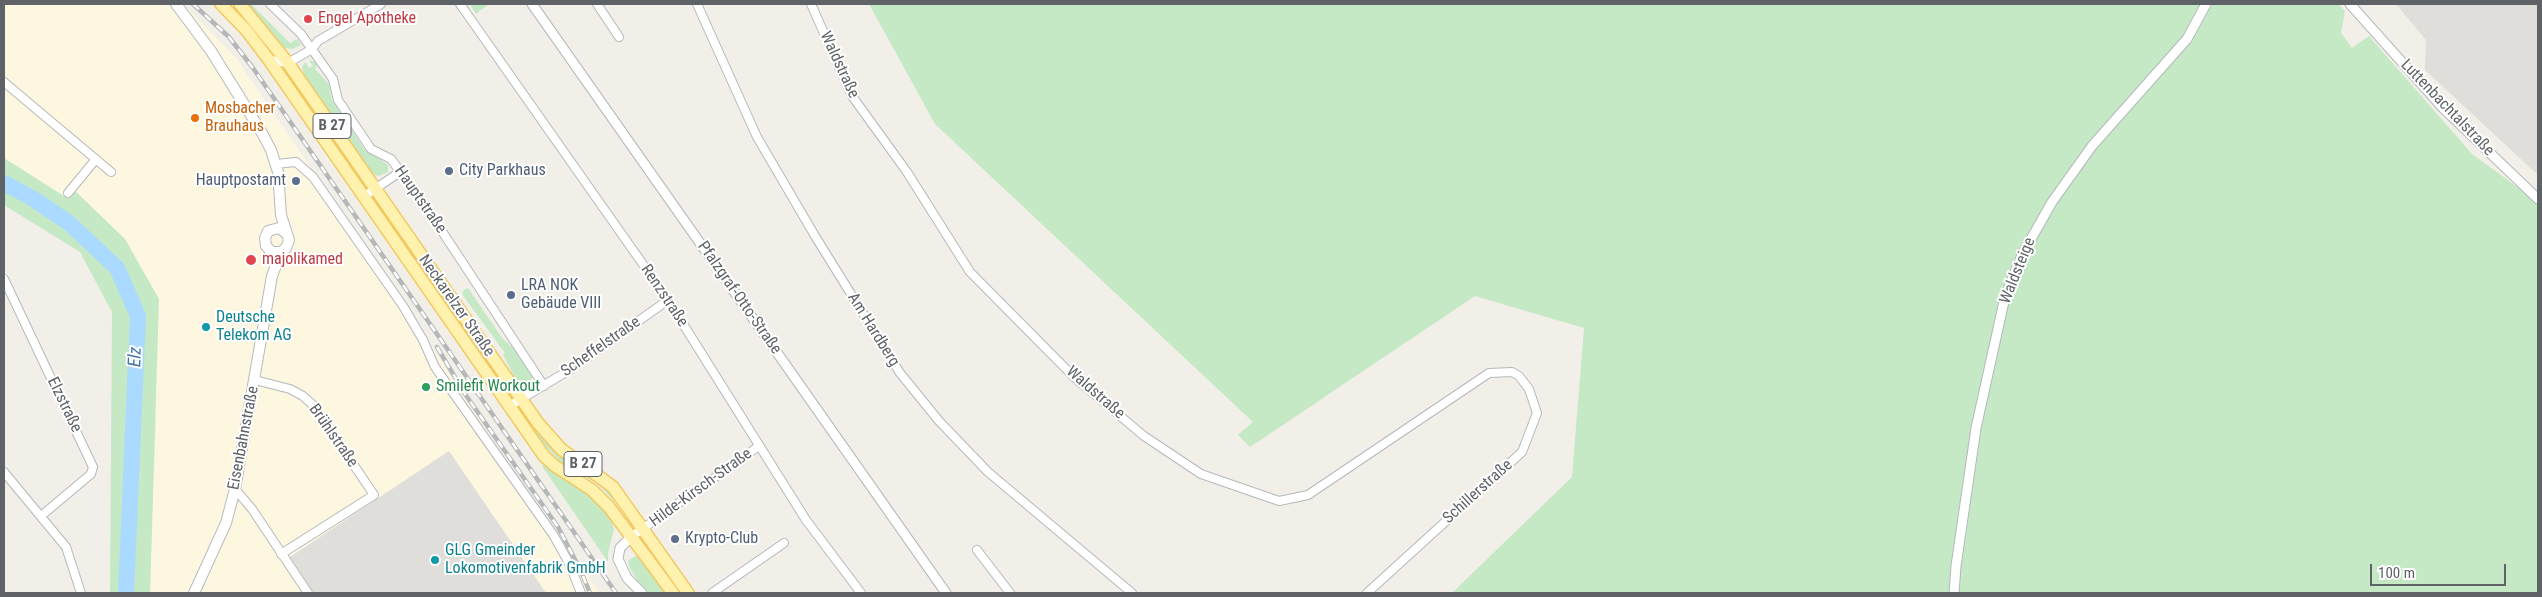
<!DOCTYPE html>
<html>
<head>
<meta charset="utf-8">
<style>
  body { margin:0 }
  #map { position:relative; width:2542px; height:597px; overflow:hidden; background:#f1efe8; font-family:"Roboto Condensed",sans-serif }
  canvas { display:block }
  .frame { position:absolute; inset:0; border:5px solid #5f6368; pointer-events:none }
  .scale { position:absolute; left:2370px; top:564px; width:136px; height:22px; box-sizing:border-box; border:2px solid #5f6368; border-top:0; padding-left:6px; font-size:15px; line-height:18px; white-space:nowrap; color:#5f6368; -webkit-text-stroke:4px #fff; paint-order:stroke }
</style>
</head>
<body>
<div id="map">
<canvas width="2542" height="597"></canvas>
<div class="frame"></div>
<div class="scale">100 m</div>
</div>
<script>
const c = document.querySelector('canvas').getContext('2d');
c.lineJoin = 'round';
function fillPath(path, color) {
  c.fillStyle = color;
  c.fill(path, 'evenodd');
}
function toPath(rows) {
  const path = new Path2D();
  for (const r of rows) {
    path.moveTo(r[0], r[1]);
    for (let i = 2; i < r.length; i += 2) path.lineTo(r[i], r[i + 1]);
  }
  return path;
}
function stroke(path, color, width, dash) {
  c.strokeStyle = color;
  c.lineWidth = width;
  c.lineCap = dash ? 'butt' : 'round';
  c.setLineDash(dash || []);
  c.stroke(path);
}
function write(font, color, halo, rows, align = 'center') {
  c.font = font + ' "Roboto Condensed",sans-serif';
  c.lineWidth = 4;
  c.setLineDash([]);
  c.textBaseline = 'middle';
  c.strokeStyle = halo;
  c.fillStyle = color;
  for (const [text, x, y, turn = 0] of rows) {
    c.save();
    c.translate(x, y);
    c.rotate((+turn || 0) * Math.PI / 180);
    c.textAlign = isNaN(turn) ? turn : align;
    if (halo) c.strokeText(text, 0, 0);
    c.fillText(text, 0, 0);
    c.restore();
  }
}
const commercial = toPath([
  [4,4,183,4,236,58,405,306,547,522,600,593,546,593,449,451,290,557,314,593,150,593,156,416,70,186,64,196,4,158]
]);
const industrial = toPath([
  [2396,4,2538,4,2538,175,2425,70,2426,40],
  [449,451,546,593,314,593,290,557]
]);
const green = toPath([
  [248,4,251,4,290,43,297,39,301,45,292,49,284,48],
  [470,4,489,4,476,14],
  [869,4,2338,4,2345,11,2341,33,2352,48,2369,36,2472,154,2538,202,2538,593,1452,593,1572,477,1584,328,1475,296,1250,447,1238,435,1253,422,935,124],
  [309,60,318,63,315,69,329,84,332,100,364,149,388,165,388,172,378,176,372,174,306,81,302,67,305,62,309,68,313,66],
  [284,65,312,107,281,66],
  [4,158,64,196,70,186,125,239,159,299,150,593,110,593,112,312,80,252,4,205],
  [378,204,381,208,475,340,458,324,380,212],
  [468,288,502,338,514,349,533,373,531,381,523,384,517,382,503,355,505,353,462,294,464,290],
  [525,414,602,482,620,503,618,505,599,485,562,463,538,438],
  [546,463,591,496,610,517,614,529,608,553,608,562,542,466],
  [635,556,643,559,666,593,650,593,637,580,629,566,628,561]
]);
const river = toPath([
  [4,183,32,198,69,223,117,268,138,316,126,593]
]);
const minor = toPath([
  [270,4,301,34,333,79,338,100,371,149,391,159,422,201,544,386],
  [460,4,668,300,806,520,861,593],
  [597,4,619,37],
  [697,4,757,137,815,236,900,373,939,421,988,472,1132,593],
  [811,4,852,96,907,172,970,272,1075,378,1144,436,1201,474,1279,501,1308,495,1489,373,1512,372,1519,376,1529,389,1537,413,1522,452,1367,593],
  [269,60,288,63,312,49,318,41,381,4],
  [4,82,111,172],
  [276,164,296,162,313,177,403,306,423,340,435,367,554,536,570,565,581,593],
  [68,193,96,159],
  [363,197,400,172],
  [4,279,93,467,91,474,41,516],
  [255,380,290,389,303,396,314,406,374,495,281,554],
  [508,407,571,369,668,300],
  [4,472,66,547,81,593],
  [235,489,252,509,308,593],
  [631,537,759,446],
  [977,550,1010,593],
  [712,593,784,543]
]);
const tertiary = toPath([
  [532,4,946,593],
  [2350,4,2443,108,2538,199],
  [631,537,620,548,618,559,627,578,642,593],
  [1954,593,1956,566,1976,428,2005,297,2022,255,2052,202,2092,146,2187,39,2206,4]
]);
const secondary = toPath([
  [176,4,211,51,262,133,271,150,278,172,281,215,289,240,286,248,281,252,272,252,266,246,265,238,268,231,279,228,286,233],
  [194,593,226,523,235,489,272,276,281,252]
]);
const primary = toPath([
  [221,4,247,31,269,60,544,456,555,466,592,490,609,507,673,593],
  [240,4,288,63,538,423,561,449,613,487,688,593]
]);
const rail = toPath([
  [193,4,229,37,253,68,616,593],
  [437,347,465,394,558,527,580,569,590,593]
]);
const markers = [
  [308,19,5,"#e0444e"],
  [195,118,5,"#e8710a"],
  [449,171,5,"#5c6f8a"],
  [296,181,5,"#5c6f8a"],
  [251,260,6,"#e0444e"],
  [511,295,5,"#5c6f8a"],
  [206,327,5,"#0f9aa8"],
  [426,387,5,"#2e9e5b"],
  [675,539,5,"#5c6f8a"],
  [435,560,5,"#0f9aa8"]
];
const shields = [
  [332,126,38],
  [583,464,38]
];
const shieldNames = [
  ["B 27",332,126],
  ["B 27",583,464]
];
const healthNames = [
  ["Engel Apotheke",318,19],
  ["majolikamed",262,260]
];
const streetNames = [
  ["Waldstraße",839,65,65],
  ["Luttenbachtalstraße",2447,108,46],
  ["Hauptstraße",420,200,55],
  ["Waldsteige",2018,271,-68],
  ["Renzstraße",664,296,56],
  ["Pfalzgraf-Otto-Straße",739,298,55],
  ["Neckarelzer Straße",456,306,55],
  ["Am Hardberg",873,330,58],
  ["Scheffelstraße",601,347,-35],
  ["Waldstraße",1095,393,41],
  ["Elzstraße",64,405,64],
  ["Brühlstraße",333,436,55],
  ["Eisenbahnstraße",244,438,-79],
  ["Hilde-Kirsch-Straße",701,488,-36],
  ["Schillerstraße",1478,492,-42]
];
const foodNames = [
  ["Mosbacher",205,109],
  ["Brauhaus",205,127]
];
const serviceNames = [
  ["City Parkhaus",459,171],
  ["Hauptpostamt",286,181,"right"],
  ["LRA NOK",521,286],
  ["Gebäude VIII",521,304],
  ["Krypto-Club",685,539]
];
const cultureNames = [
  ["Deutsche",216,318],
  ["Telekom AG",216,336],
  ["GLG Gmeinder",445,551],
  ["Lokomotivenfabrik GmbH",445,569]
];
const leisureNames = [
  ["Smilefit Workout",436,387]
];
const waterNames = [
  ["Elz",136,357,-88]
];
fillPath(commercial, '#fef7e0');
fillPath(industrial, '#e0deda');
fillPath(green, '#c5e8c5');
stroke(river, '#aadaff', 16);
stroke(minor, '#b5b8bc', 10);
stroke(tertiary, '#b5b8bc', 11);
stroke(secondary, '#b6babf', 12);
stroke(primary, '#f2c960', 14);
stroke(minor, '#fff', 8);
stroke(tertiary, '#fff', 9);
stroke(secondary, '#fff', 10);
stroke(primary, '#fff2af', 11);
stroke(rail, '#b6b7b8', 4.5);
stroke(rail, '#fff', 2.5, [8]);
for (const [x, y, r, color] of markers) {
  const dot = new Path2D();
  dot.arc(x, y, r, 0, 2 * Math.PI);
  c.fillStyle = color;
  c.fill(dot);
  stroke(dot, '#fff', 2);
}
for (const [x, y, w] of shields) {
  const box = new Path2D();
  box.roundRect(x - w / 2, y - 12.5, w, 25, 4);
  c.fillStyle = '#fff';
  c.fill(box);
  stroke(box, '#5f6368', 1);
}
write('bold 15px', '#5f6368', null, shieldNames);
write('16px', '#be3a42', '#fff', healthNames, 'left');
write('16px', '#5f6368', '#fff', streetNames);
write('16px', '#c56008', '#fff', foodNames, 'left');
write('16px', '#4e5e75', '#fff', serviceNames, 'left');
write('16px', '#0d838f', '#fff', cultureNames, 'left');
write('16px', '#27864d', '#fff', leisureNames, 'left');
write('italic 18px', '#4174aa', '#fff', waterNames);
</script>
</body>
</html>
